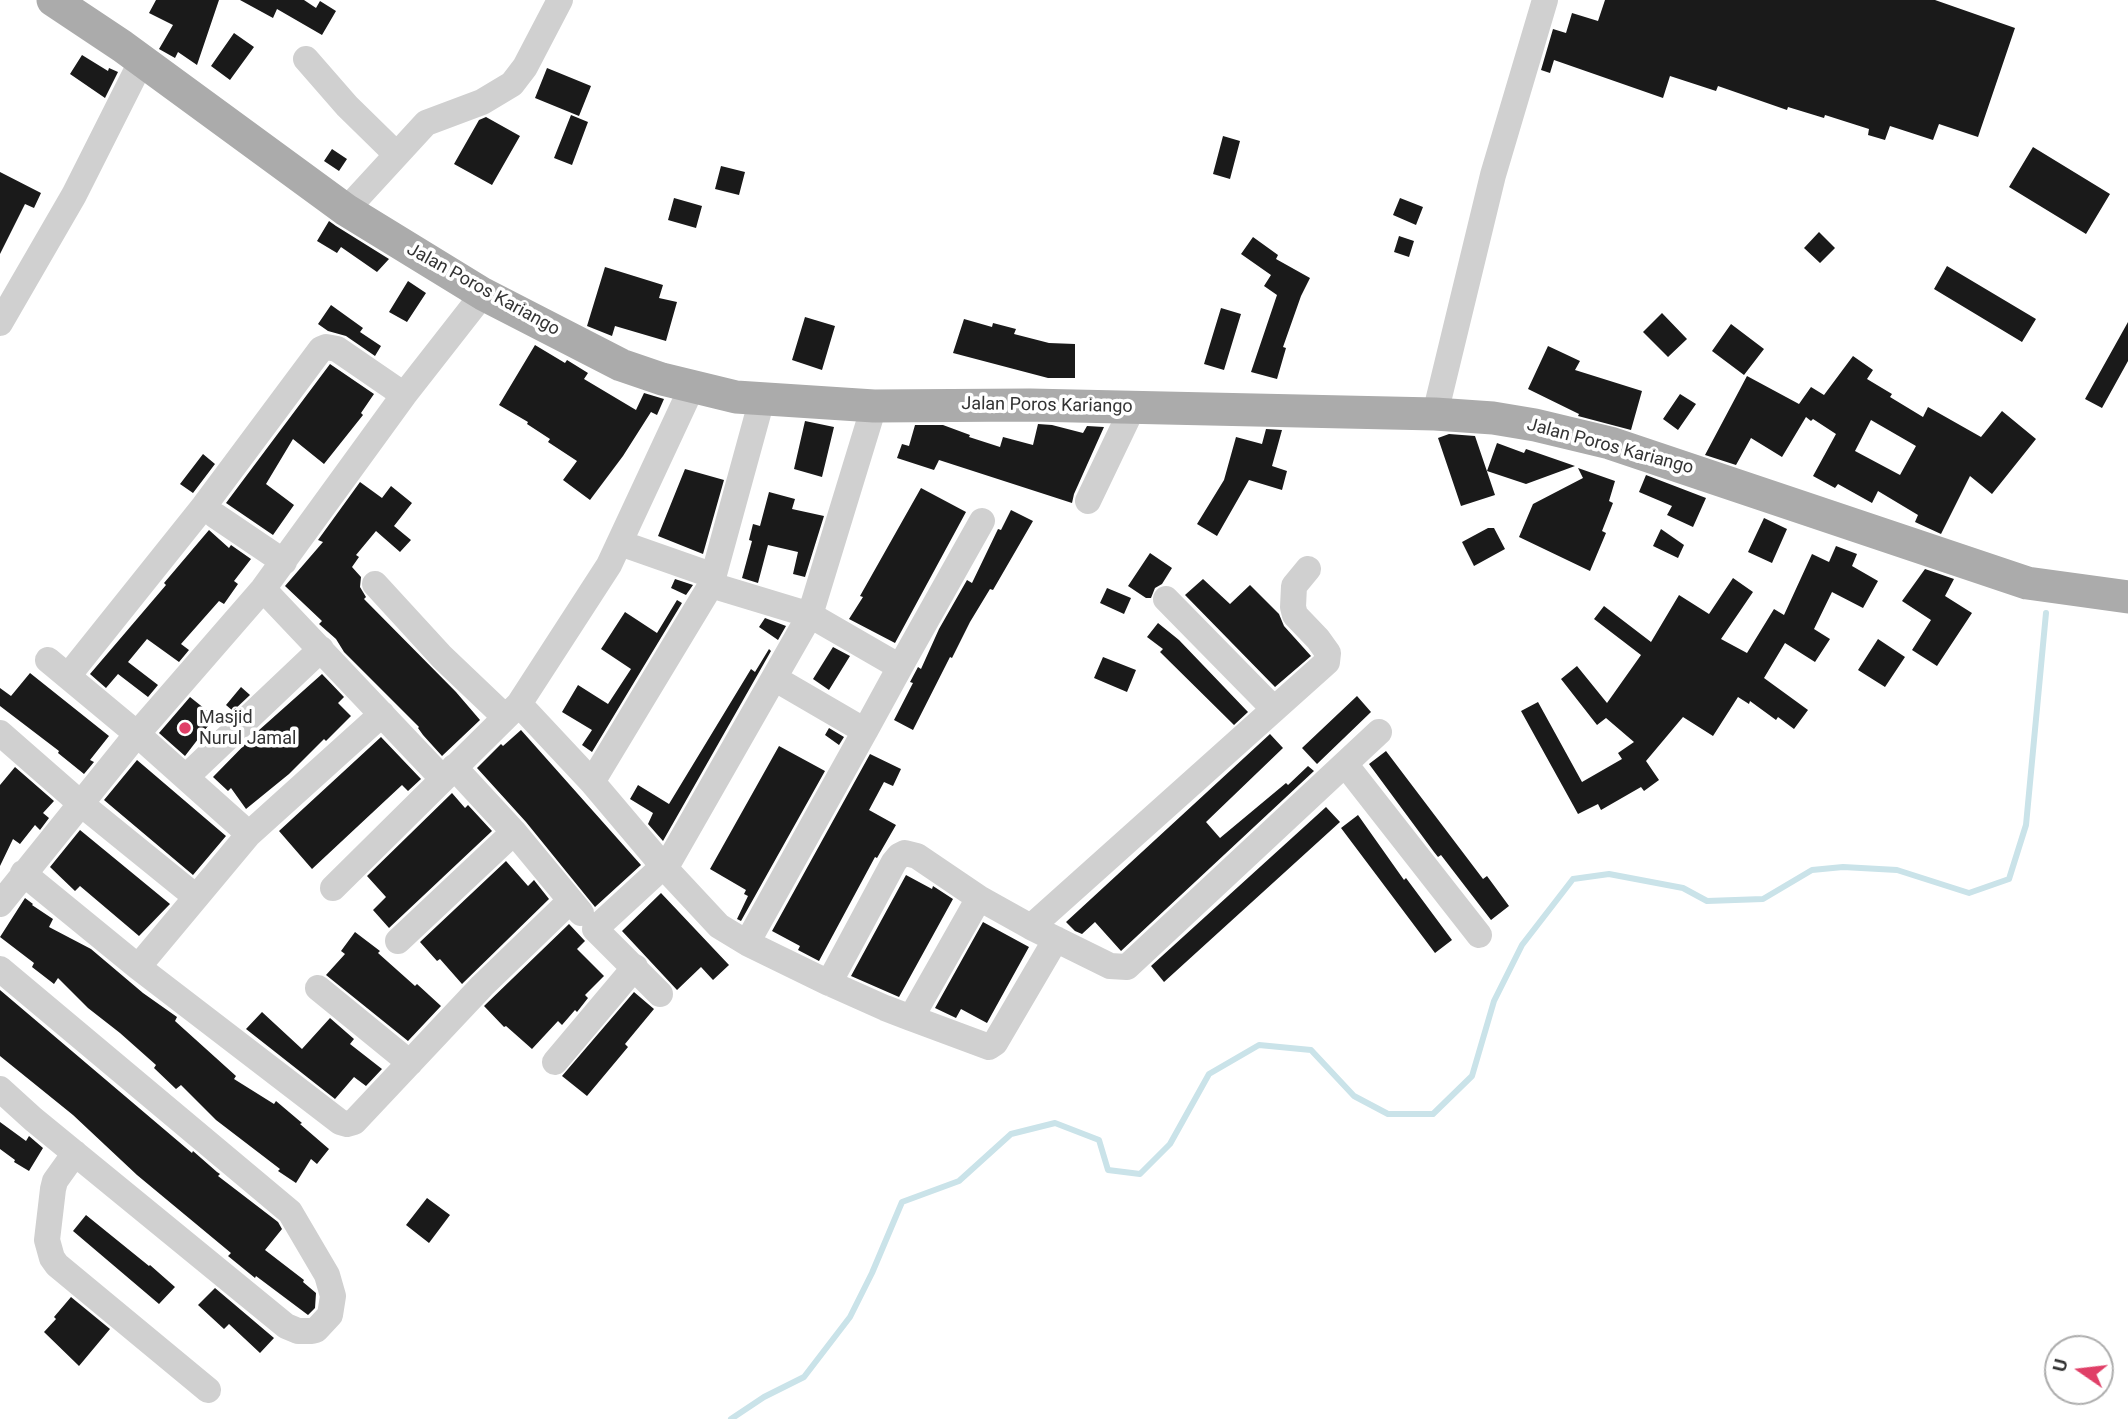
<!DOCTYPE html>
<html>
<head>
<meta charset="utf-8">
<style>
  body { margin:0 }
  #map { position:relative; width:2128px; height:1419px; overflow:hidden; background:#fff; font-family:Roboto,sans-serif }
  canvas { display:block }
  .north { position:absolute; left:2044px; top:1335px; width:70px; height:70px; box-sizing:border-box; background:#fff; border:2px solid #adadad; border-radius:50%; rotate:284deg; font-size:19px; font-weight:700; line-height:28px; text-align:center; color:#333 }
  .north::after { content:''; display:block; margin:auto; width:24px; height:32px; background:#e03f67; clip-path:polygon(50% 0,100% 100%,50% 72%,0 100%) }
</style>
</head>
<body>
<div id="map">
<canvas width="2128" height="1419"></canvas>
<div class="north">U</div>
</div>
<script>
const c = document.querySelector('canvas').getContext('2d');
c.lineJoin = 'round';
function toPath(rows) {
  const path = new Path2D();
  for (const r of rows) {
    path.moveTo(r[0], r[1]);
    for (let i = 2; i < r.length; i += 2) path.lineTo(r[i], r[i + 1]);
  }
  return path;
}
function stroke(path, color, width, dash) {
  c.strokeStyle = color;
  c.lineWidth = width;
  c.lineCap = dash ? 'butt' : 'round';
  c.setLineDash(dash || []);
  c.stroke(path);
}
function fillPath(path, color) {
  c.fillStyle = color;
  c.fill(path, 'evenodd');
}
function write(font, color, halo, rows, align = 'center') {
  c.font = font + ' Roboto,sans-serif';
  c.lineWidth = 7;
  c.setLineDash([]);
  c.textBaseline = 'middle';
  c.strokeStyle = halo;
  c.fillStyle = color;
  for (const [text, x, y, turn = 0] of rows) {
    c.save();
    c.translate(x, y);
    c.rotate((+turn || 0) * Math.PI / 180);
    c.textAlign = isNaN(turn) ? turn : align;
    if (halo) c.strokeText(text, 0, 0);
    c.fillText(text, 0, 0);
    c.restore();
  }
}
const stream = toPath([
  [731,1419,764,1397,804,1377,850,1317,872,1273,902,1202,959,1181,1011,1134,1055,1123,1099,1140,1108,1170,1140,1174,1170,1144,1209,1074,1259,1045,1311,1050,1354,1096,1388,1114,1433,1114,1472,1076,1494,1001,1522,945,1573,879,1609,874,1683,888,1707,901,1763,899,1812,870,1843,867,1897,870,1969,893,2009,879,2026,825,2046,613]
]);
const building = toPath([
  [156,0,219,0,197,65,178,52,175,58,159,49,173,25,149,13],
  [240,0,304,0,316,8,320,1,336,11,322,35,277,9,273,18],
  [1605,0,1935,0,2015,28,1978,137,1939,124,1933,140,1890,126,1885,140,1868,135,1869,129,1825,115,1824,118,1788,107,1787,110,1718,86,1716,91,1670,76,1663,98,1554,60,1550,73,1541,70,1553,29,1566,33,1572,13,1598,21],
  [234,33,254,47,230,80,211,66],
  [82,55,108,71,109,68,118,72,105,98,70,74],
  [547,68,591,86,579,116,535,98],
  [571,115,588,122,572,165,554,158],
  [486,117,520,136,492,185,454,164,479,120],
  [1223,136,1240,141,1230,179,1213,174],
  [2033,147,2110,194,2086,234,2009,187],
  [332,149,347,159,339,171,324,161],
  [721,166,745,172,739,195,715,189],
  [0,172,41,193,34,208,25,204,0,254],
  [674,198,702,206,696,228,668,220],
  [1400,198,1423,207,1416,225,1393,215],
  [329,221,336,226,389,259,377,272,341,247,337,253,317,241],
  [1819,232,1835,248,1820,263,1804,248],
  [1399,236,1414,241,1409,257,1394,252],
  [1253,237,1278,255,1276,259,1310,278,1301,296,1283,347,1286,348,1277,379,1251,372,1277,295,1264,286,1271,275,1241,254],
  [1947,266,2036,319,2022,342,1934,289],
  [605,267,663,285,659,298,677,302,666,341,615,326,612,336,587,326],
  [408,281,426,293,407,322,389,312],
  [331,305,363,328,360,332,381,346,375,356,346,336,328,331,318,324],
  [1221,308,1241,314,1224,370,1204,364],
  [1662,313,1687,339,1668,357,1643,332],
  [805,317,835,326,822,370,792,360],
  [964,319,992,327,993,323,1016,329,1014,334,1049,343,1075,344,1075,378,1048,378,953,353],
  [2128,322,2128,361,2102,408,2085,399],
  [1731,324,1764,349,1744,375,1712,351],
  [535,345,565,363,567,360,588,373,584,379,636,410,644,393,664,399,657,415,651,412,623,456,590,500,563,480,577,461,548,442,550,439,527,424,528,422,499,405],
  [1548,346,1580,361,1575,370,1642,391,1631,430,1578,416,1579,414,1528,389],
  [1853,356,1873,370,1867,379,1892,394,1890,397,1923,417,1928,407,1981,437,2002,411,2036,439,1992,494,1970,476,1941,534,1915,522,1918,515,1878,491,1872,503,1838,484,1835,488,1813,476,1836,434,1813,419,1811,421,1806,417,1782,457,1751,438,1736,465,1705,455,1747,376,1799,404,1811,387,1824,395],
  [1871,420,1916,446,1900,475,1855,451],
  [330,364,374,394,361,413,363,415,324,464,293,439,266,484,294,505,273,535,226,503],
  [1680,394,1696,404,1678,430,1663,419],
  [805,421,834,427,822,477,794,469],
  [1038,424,1052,425,1083,433,1087,426,1104,427,1074,494,1072,503,939,460,934,470,897,458,902,444,909,446,915,425,943,425,970,435,969,437,1000,447,1003,437,1033,445],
  [1266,429,1282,430,1272,466,1287,471,1282,490,1249,480,1217,536,1197,524,1224,480,1236,437,1262,444],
  [1449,434,1475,436,1495,495,1461,506,1438,438],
  [1497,443,1524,453,1526,449,1575,466,1526,484,1487,471],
  [203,454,215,464,193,493,180,484],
  [1578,468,1615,481,1609,501,1613,503,1602,531,1606,533,1590,571,1519,537,1533,504,1583,478],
  [685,469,724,480,703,554,658,536],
  [1646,475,1706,498,1693,527,1667,515,1672,506,1639,492],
  [360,482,382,498,391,486,412,503,394,526,411,540,400,552,376,531,356,555,359,557,352,567,361,577,360,587,366,597,364,599,456,692,480,720,442,756,423,735,418,728,419,727,344,652,336,639,319,624,322,621,285,586,323,542,318,540],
  [921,488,966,512,895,643,849,619,863,597,860,596],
  [769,492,795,499,792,509,824,516,805,577,793,574,798,552,768,545,758,583,742,578,752,541,749,540,753,524,760,526],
  [1011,510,1033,521,993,590,990,589,970,622,952,658,950,657,913,730,894,720,913,683,910,682,918,667,921,669,939,629,967,580,972,583,998,529,1001,530],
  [1764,518,1787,529,1772,563,1748,552],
  [1488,528,1494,528,1505,549,1474,566,1462,542],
  [1661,529,1684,545,1678,558,1653,546],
  [209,530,229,548,231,545,251,559,234,581,238,584,224,604,219,601,181,644,189,650,179,662,147,639,128,662,158,685,148,697,118,674,106,688,90,674,166,585,164,583],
  [1836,546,1857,554,1852,566,1878,581,1863,608,1832,592,1814,629,1830,639,1815,662,1785,643,1764,678,1808,710,1794,729,1778,717,1776,720,1750,701,1749,704,1738,697,1713,736,1683,717,1646,761,1659,780,1644,791,1641,787,1601,810,1598,804,1578,814,1521,711,1538,702,1582,782,1622,759,1618,753,1634,742,1606,718,1597,725,1561,679,1577,666,1607,703,1641,655,1594,619,1604,606,1651,642,1679,595,1709,614,1733,578,1753,592,1721,639,1747,653,1774,609,1784,615,1812,554,1829,562],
  [1150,553,1172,568,1162,584,1155,588,1151,598,1146,598,1128,586],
  [1925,569,1954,579,1945,596,1972,613,1937,666,1912,650,1931,620,1902,601],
  [675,579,693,585,686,595,671,588],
  [1203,579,1230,604,1250,585,1279,614,1284,626,1311,656,1275,687,1185,595],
  [1107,588,1131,598,1124,614,1100,603],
  [677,600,682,603,592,752,582,745,592,730,562,712,578,685,608,704,631,669,601,649,625,612,657,633],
  [765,618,786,626,778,640,759,627],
  [1158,623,1179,640,1248,712,1234,725,1160,652,1163,649,1147,637],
  [1878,639,1905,657,1885,687,1858,670],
  [833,647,850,656,829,690,813,679],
  [769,649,771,651,663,841,648,824,653,813,630,799,638,785,669,804,751,669,755,672],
  [1103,657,1136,670,1127,692,1094,678],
  [30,673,109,736,90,760,94,762,84,774,58,753,59,751,0,706,0,688,11,696],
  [322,674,344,697,338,703,351,716,326,741,324,739,289,774,246,809,231,788,228,791,213,777,258,731],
  [241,687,250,695,233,711,226,705],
  [1357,696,1371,712,1317,764,1302,748],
  [190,697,215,717,185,756,159,733],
  [829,728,844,737,839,745,825,735],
  [521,730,641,865,595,907,526,822,477,768,501,744,503,746],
  [1270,734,1283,748,1206,822,1220,838,1286,783,1288,785,1308,766,1314,771,1121,951,1095,922,1082,934,1075,931,1066,922],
  [381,737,421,779,408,791,402,785,312,869,279,831],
  [779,746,825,771,741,921,737,919,748,896,744,894,746,890,710,869],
  [1386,751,1483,879,1487,876,1509,906,1491,920,1441,855,1438,857,1434,852,1369,764],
  [870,754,901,769,893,786,884,782,869,810,896,825,877,858,875,857,819,961,798,950,800,946,772,931],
  [137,760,226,836,193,875,104,800],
  [15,767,54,801,43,813,49,818,40,830,35,825,20,844,13,839,0,866,0,785],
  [452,793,465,808,468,805,492,831,389,928,373,910,386,897,367,876],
  [1326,807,1340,822,1164,982,1151,966],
  [1358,815,1404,880,1406,878,1452,940,1435,953,1341,828],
  [80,830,170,904,139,936,80,886,75,891,50,867],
  [506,861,528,886,534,880,549,899,462,984,440,959,437,961,420,942],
  [906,875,932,889,933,886,953,899,899,997,851,976],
  [661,893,729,965,713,980,701,967,677,990,622,931],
  [25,898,33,904,32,905,53,919,49,927,91,949,143,993,177,1017,175,1021,236,1076,234,1079,274,1104,276,1101,302,1123,300,1124,329,1149,317,1164,311,1159,296,1183,278,1171,280,1169,216,1120,181,1085,176,1089,154,1068,156,1065,120,1033,88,1008,58,978,54,984,32,967,34,963,0,937],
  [983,922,1029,947,987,1023,961,1009,956,1018,935,1008],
  [569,924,585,941,577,949,604,976,585,995,588,998,577,1012,575,1010,562,1025,558,1021,532,1049,506,1026,504,1027,484,1006],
  [355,932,380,951,378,953,415,986,417,984,441,1006,408,1041,326,975,345,954,341,951],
  [0,990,192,1153,193,1151,217,1172,220,1174,218,1176,278,1222,282,1229,265,1250,304,1280,303,1282,316,1293,315,1308,308,1315,256,1276,255,1278,228,1256,231,1253,137,1175,73,1115,0,1056],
  [634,992,654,1009,625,1044,628,1047,587,1096,562,1076],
  [262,1012,302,1049,330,1018,354,1039,350,1044,382,1069,366,1086,354,1077,335,1099,246,1029],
  [0,1122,26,1141,29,1136,43,1148,29,1171,14,1162,15,1160,0,1149],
  [427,1198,450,1215,429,1243,406,1225],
  [86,1215,149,1266,150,1265,175,1287,159,1304,73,1231],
  [215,1288,274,1338,260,1353,229,1324,224,1329,198,1305],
  [71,1297,110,1329,79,1366,44,1332,56,1319,54,1317]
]);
const minor = toPath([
  [306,59,347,106,396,154],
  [346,210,426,123,482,102,512,84,525,67,560,0],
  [0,323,74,195,142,60],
  [1435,414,1493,175,1545,0],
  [1088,501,1133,407],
  [216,516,284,562],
  [620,543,714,576],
  [375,584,442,657,505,717],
  [711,585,762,399],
  [263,589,442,778],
  [1166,599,1273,708],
  [48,660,137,734,249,834],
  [900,667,982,521],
  [68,676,204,506,321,349,326,347,337,349,404,395],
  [519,704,609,565,692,387],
  [0,733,80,803,196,897],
  [1345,764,1479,935],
  [454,767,514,832,581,913],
  [186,777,321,649],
  [592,782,711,585,810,615,900,667,865,731],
  [23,873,138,967,340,1122,347,1124,354,1122,482,986,570,901],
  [333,888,519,704,592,782,664,867,719,926,747,943,829,983,885,1008,911,1018,979,898,917,856,905,853,899,856,894,862,829,983],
  [979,898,1031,927,1110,966,1127,967,1379,732],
  [0,904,137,734,263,589,404,395,483,294],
  [1031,927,1327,662,1328,653,1318,639,1295,615,1293,607,1294,586,1308,569],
  [398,941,514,832],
  [747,943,865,731,774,678],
  [138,967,249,834,382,714],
  [0,969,290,1212,327,1275,333,1296,330,1315,316,1330,312,1331,298,1331,286,1326,33,1119,0,1089],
  [318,988,410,1063],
  [660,994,595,929,670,860,810,615,874,406],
  [911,1018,989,1047,995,1043,1056,939],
  [555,1062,635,967],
  [75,1153,55,1181,53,1189,47,1240,52,1258,57,1265,208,1390]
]);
const major = toPath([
  [53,0,122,46,346,210,483,294,621,365,662,379,736,397,874,406,1030,405,1435,414,1493,418,1535,425,1610,443,2027,583,2128,597]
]);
const markers = [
  [185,728,7,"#e03f67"]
];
const streetNames = [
  ["Jalan Poros Kariango",483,290,29],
  ["Jalan Poros Kariango",1047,406,1],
  ["Jalan Poros Kariango",1610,447,15]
];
const poiNames = [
  ["Masjid",199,718],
  ["Nurul Jamal",199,739]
];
stroke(stream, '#cae3e9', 6);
fillPath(building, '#1a1a1a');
stroke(minor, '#d0d0d0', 26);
stroke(major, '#ababab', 33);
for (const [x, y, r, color] of markers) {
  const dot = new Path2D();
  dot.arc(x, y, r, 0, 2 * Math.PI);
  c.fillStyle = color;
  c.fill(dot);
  stroke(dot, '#fff', 2.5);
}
write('18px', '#333', '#fff', streetNames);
write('18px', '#333', '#fff', poiNames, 'left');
</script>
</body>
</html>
